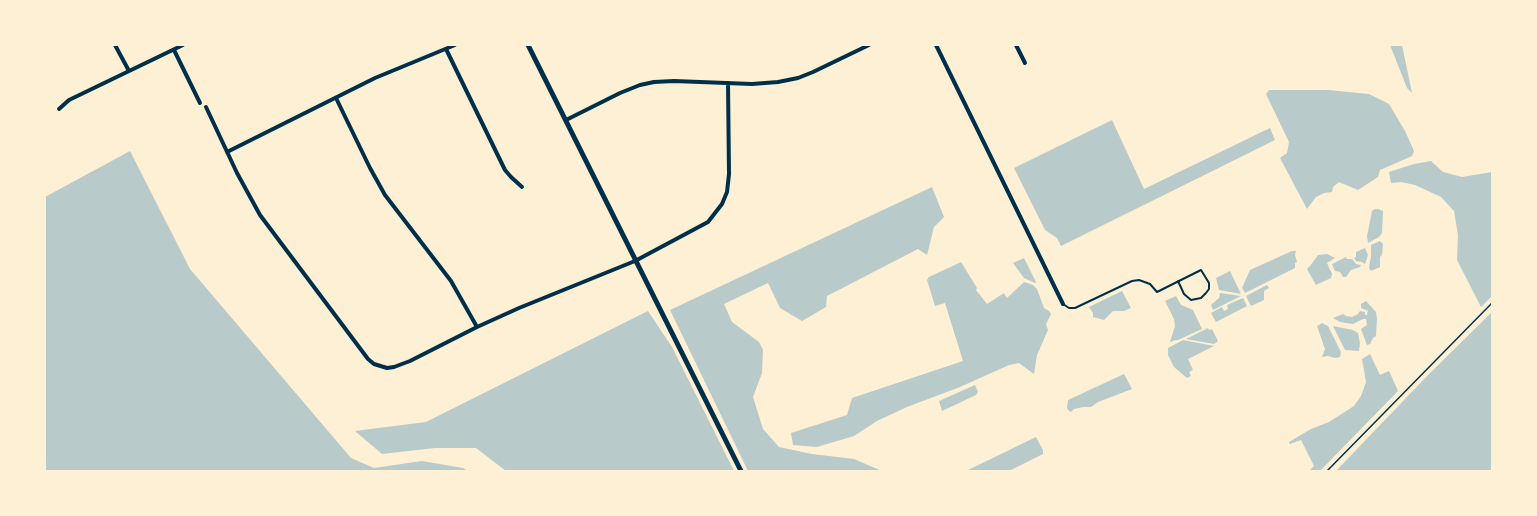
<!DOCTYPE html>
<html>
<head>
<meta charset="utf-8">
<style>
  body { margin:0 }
  #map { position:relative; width:1537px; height:516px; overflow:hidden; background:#fdf0d5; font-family:"Space Grotesk",sans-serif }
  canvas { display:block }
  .frame { position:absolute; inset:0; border:46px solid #fdf0d5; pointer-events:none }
</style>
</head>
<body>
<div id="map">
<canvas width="1537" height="516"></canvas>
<div class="frame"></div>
</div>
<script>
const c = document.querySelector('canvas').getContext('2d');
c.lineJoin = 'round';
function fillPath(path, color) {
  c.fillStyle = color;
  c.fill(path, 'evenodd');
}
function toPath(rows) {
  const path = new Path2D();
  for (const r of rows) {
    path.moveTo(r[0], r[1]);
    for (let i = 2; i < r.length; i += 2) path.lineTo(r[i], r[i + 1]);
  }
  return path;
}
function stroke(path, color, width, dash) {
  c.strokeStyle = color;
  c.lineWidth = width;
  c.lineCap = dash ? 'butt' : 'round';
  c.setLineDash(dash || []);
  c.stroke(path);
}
const green = toPath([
  [1390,45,1402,45,1412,93,1407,88],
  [1269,90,1328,90,1369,94,1389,104,1405,131,1414,151,1412,156,1380,170,1378,177,1358,190,1339,182,1333,187,1332,192,1324,193,1316,197,1307,209,1280,158,1287,153,1289,142,1266,94],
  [1112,120,1144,189,1270,128,1275,140,1061,246,1057,238,1045,230,1014,168],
  [130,151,190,269,351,458,374,468,422,461,463,468,468,471,45,471,45,197],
  [1431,161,1443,172,1462,177,1492,172,1492,296,1481,307,1457,260,1458,235,1454,211,1441,197,1415,185,1401,182,1391,183,1389,172,1414,164],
  [932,187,944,217,934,227,927,255,918,249,827,296,826,307,802,321,780,308,768,283,724,304,732,322,759,342,763,350,762,373,753,397,763,429,779,447,812,454,854,459,882,471,748,471,670,310],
  [1375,209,1378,209,1383,211,1382,233,1379,237,1368,243,1367,236,1372,211],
  [1380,241,1383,244,1382,255,1380,257,1380,267,1371,271,1369,268,1371,256,1371,245],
  [1365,248,1368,255,1365,264,1362,262,1356,261,1354,258,1356,257,1356,252],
  [1292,251,1296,251,1295,255,1297,262,1295,263,1295,268,1245,293,1242,288,1250,270],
  [1327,254,1335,258,1327,263,1332,274,1331,278,1316,285,1307,269,1310,266,1318,255],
  [1346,257,1347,259,1352,259,1356,264,1361,265,1360,267,1351,270,1346,277,1343,277,1340,272,1335,271,1332,264],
  [1024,258,1036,282,1035,283,1024,278,1013,263],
  [961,262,977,288,976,290,987,304,1004,293,1007,298,1024,282,1033,285,1037,289,1044,308,1049,311,1051,314,1046,324,1048,330,1037,355,1034,374,1019,363,1009,365,960,387,907,407,877,421,854,436,817,447,793,445,791,433,847,415,852,398,963,361,945,303,935,306,927,280,929,277],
  [1230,271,1241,294,1219,290,1216,278],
  [1267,285,1269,288,1264,291,1264,300,1251,306,1246,296],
  [1122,291,1131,308,1124,311,1113,311,1104,320,1093,317,1093,313,1089,307],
  [1220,293,1241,296,1213,310,1211,305,1219,298],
  [1176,296,1181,305,1193,310,1202,329,1178,340,1176,340,1170,342,1175,326,1174,319,1165,301],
  [1243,298,1247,306,1216,322,1211,313,1222,307,1224,311,1228,309,1227,305],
  [1366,301,1376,312,1377,319,1376,336,1373,338,1370,344,1367,345,1361,329,1367,325,1366,319,1363,319,1353,324,1340,322,1333,318,1343,314,1346,316,1352,317,1358,314,1360,311,1365,312,1365,315,1367,315,1368,311,1361,308,1361,304],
  [648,311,672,347,734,471,506,471,476,448,435,448,382,454,355,431,426,422],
  [1492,312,1492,471,1336,471,1428,375],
  [1322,323,1328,326,1341,352,1340,357,1335,358,1328,356,1322,357,1325,349,1317,326],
  [1333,326,1353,330,1358,333,1360,343,1359,351,1345,350],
  [1208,328,1209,330,1212,329,1218,341,1214,344,1186,339],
  [1183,340,1214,346,1188,359,1193,370,1189,372,1191,376,1187,378,1174,367,1168,355,1168,348],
  [1370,354,1380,375,1389,371,1398,391,1320,471,1309,471,1314,466,1301,440,1290,444,1289,442,1311,429,1329,422,1354,406,1361,396,1366,382,1362,359],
  [1124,374,1132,389,1098,402,1091,407,1083,407,1074,409,1071,412,1069,411,1067,408,1068,400],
  [975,385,978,392,976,395,942,411,939,401],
  [1036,437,1043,450,1043,454,1009,471,966,471]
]);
const path = toPath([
  [1327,471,1492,303]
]);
const service = toPath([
  [1063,304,1069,308,1075,308,1132,281,1139,280,1150,284,1157,292,1201,270,1209,283,1209,289,1206,293,1201,298,1191,300,1184,294,1178,281]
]);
const minor = toPath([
  [115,45,129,71],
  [936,45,1063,304],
  [1016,45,1025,63],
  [446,49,505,170,511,177,522,187],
  [174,50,200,103],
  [336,98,370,168,385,195,451,281,477,327],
  [206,107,237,173,260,215,368,359,374,364,387,368,394,367,410,361,477,327,519,308,635,261,708,222,722,204,727,192,729,174,728,83],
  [59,109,69,100,183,45],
  [566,120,620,93,640,85,654,82,674,81,752,84,778,82,798,78,813,72,869,45],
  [227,152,375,78,455,45]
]);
const tertiary = toPath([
  [528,45,741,471]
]);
fillPath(green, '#b9caca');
stroke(path, '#003049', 1.5);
stroke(service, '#003049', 2);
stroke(minor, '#003049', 4);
stroke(tertiary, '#003049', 5);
</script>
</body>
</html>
